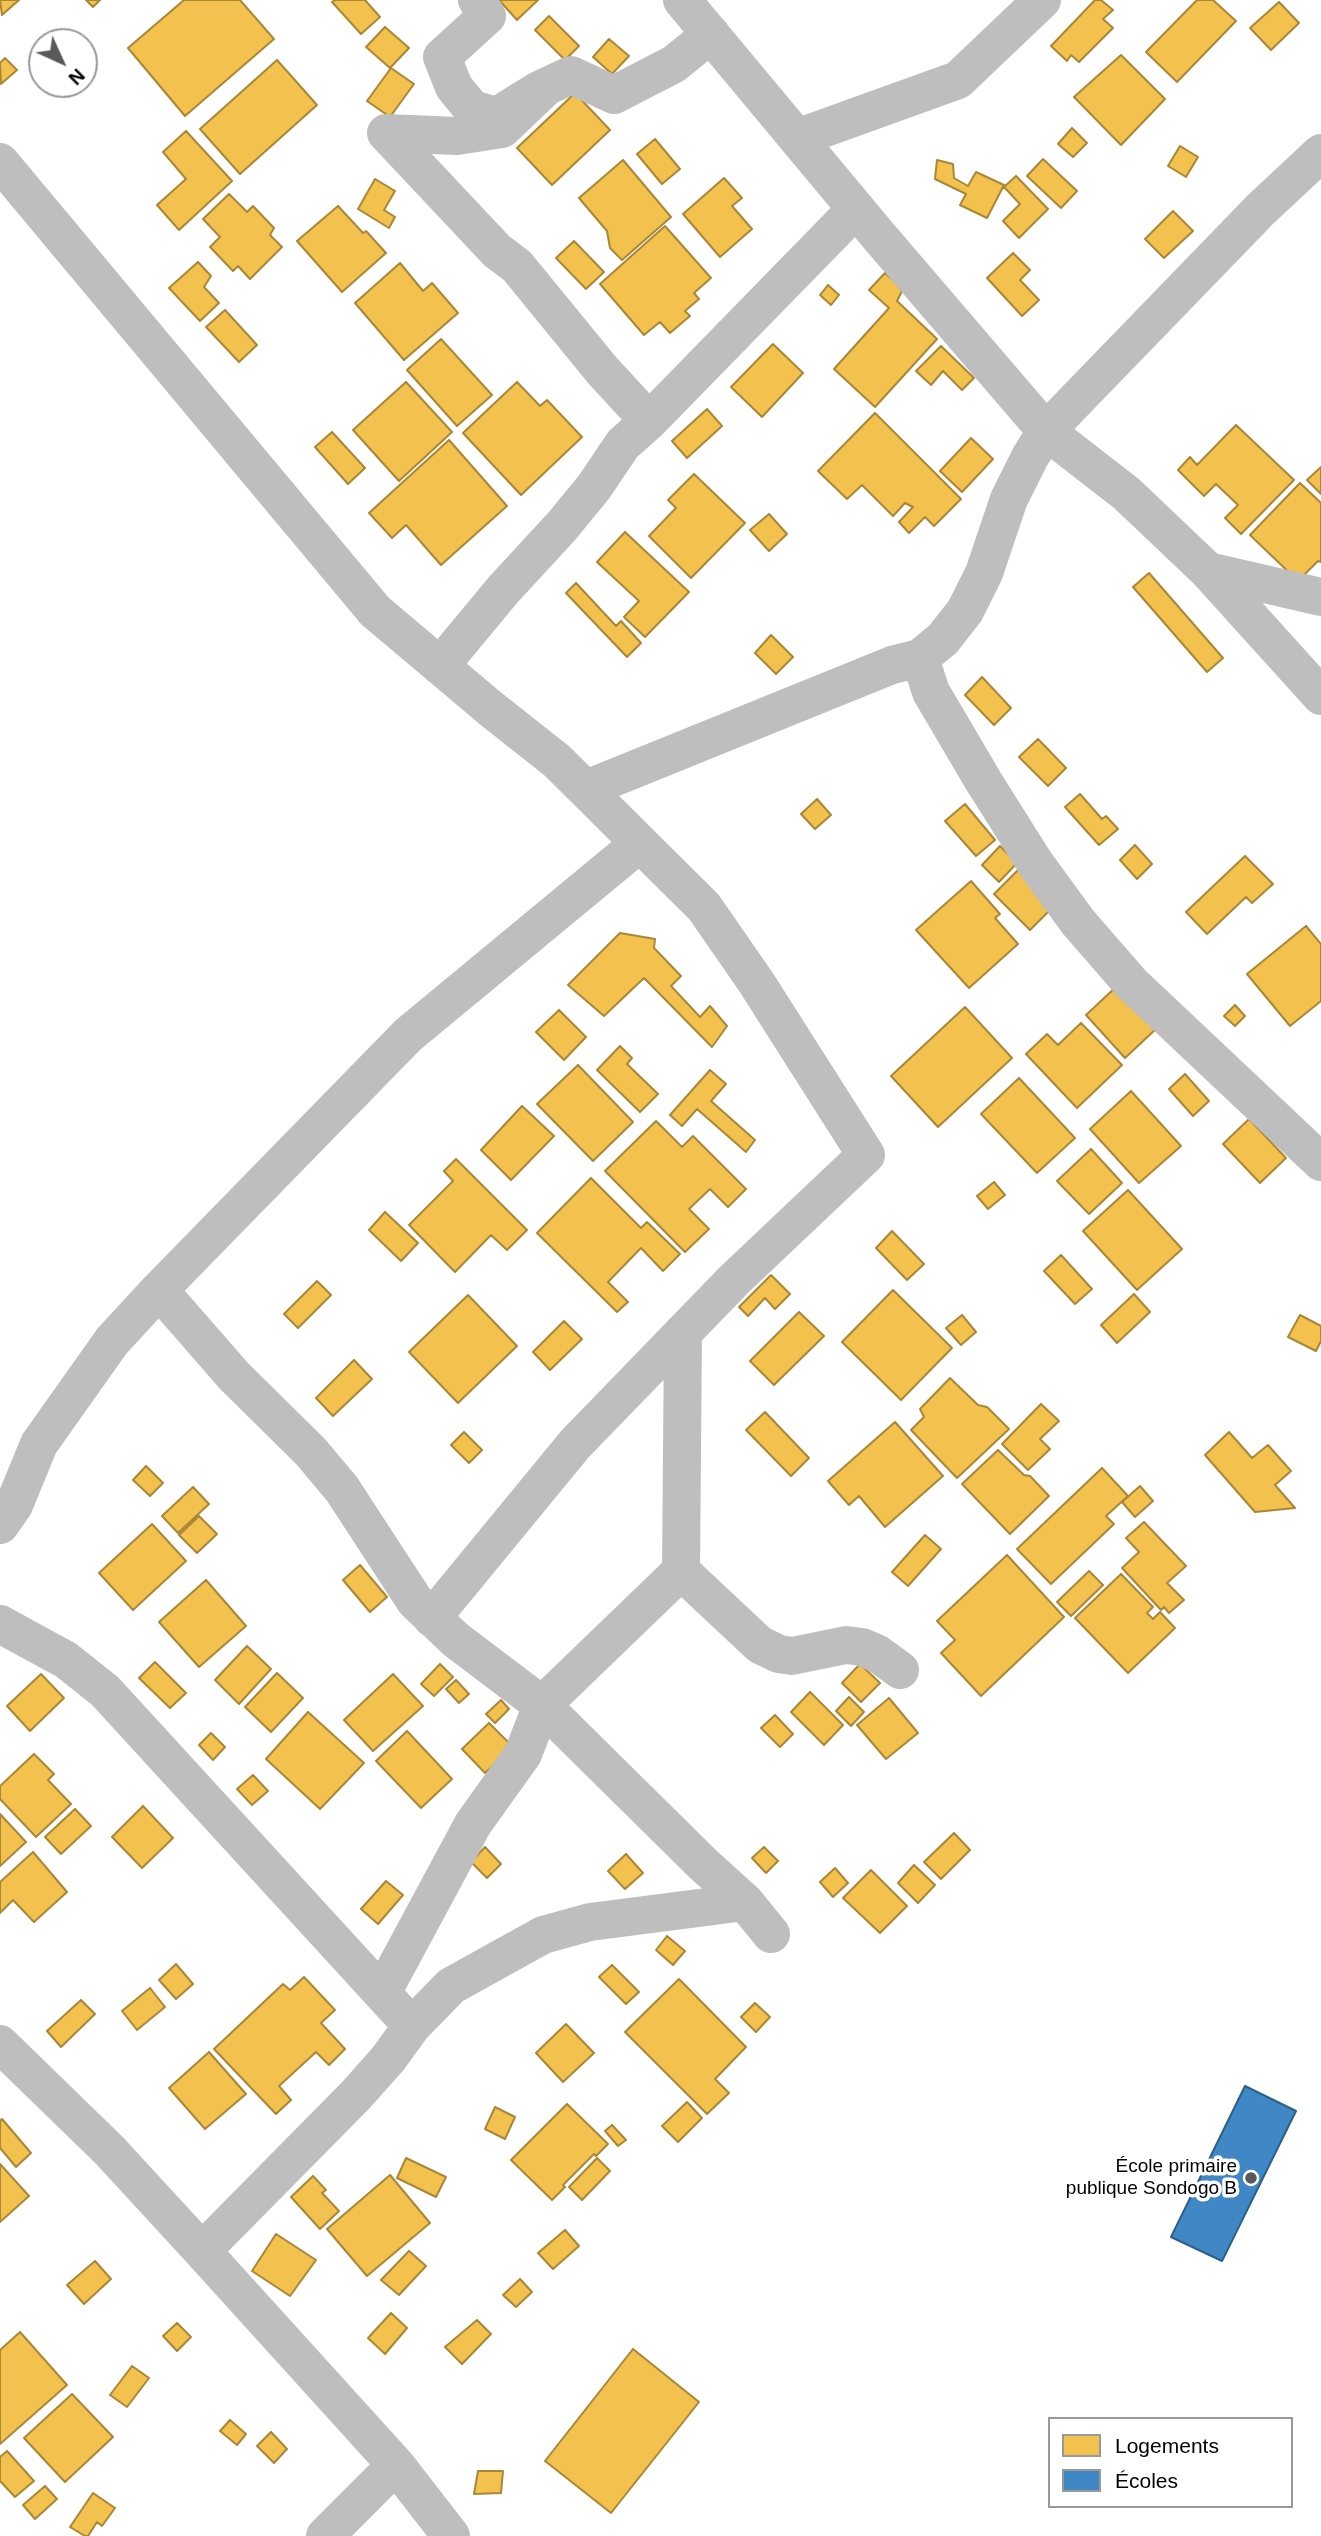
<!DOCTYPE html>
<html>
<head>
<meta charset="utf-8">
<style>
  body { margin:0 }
  #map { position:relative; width:1321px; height:2536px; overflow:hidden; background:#fff; font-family:Arial,sans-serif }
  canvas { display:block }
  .legend { position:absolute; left:1048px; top:2417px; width:245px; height:91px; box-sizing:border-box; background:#fff; border:2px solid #999; margin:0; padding:9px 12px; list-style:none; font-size:21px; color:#000 }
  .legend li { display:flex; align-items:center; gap:14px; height:35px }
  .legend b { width:35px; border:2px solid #999 }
  .north { position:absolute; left:28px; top:28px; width:70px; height:70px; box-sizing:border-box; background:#fff; border:2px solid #999; border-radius:50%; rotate:135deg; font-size:19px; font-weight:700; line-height:28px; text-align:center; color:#000 }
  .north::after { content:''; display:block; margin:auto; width:24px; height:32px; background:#595959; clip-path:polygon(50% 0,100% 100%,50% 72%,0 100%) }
</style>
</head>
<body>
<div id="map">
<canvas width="1321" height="2536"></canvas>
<ul class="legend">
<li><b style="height:19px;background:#f2c14e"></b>Logements</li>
<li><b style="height:19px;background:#3f88c5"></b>Écoles</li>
</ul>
<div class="north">N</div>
</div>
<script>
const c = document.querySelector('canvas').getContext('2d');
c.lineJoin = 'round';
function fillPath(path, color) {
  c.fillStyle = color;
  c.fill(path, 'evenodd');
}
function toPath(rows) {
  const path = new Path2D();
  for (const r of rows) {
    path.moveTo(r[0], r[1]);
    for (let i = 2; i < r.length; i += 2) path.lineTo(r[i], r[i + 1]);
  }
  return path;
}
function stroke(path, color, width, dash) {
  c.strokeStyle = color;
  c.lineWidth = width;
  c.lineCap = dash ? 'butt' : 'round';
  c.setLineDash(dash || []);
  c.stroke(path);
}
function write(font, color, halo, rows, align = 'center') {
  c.font = font + ' Arial,sans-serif';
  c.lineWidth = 7;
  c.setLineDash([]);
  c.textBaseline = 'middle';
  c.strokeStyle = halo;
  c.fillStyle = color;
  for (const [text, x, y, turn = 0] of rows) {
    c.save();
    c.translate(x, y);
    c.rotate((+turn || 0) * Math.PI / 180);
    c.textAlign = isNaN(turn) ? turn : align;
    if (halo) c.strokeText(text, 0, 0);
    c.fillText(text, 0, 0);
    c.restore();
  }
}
const homes = toPath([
  [0,0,19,0,2,15,0,0],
  [86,0,100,0,93,7,86,0],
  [184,0,240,0,274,39,185,116,128,48,184,0],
  [335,0,365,0,380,17,361,34,332,2,335,0],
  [499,0,538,0,517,20,499,0],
  [1095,0,1101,0,1113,10,1103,19,1113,28,1079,62,1071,55,1067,61,1051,46,1095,0],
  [1197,0,1213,0,1236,21,1177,82,1146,52,1197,0],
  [1279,2,1299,23,1271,50,1250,28,1279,2],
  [549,16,579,46,565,60,535,30,549,16],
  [385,27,409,48,390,68,366,47,385,27],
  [609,39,629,56,612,74,593,57,609,39],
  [1121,55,1165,99,1121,145,1074,97,1121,55],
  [5,58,17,70,1,84,0,63,5,58],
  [277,60,317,105,240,174,200,129,277,60],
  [391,68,414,84,390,117,367,101,391,68],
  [575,93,610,130,552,185,517,148,575,93],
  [1072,128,1087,143,1073,157,1058,144,1072,128],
  [186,131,232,181,179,230,157,205,186,179,163,152,186,131],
  [655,139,680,169,662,184,637,154,655,139],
  [1180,146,1198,157,1186,177,1168,166,1180,146],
  [1043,159,1077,191,1061,208,1027,176,1043,159],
  [623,160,671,217,622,260,610,248,607,231,579,198,623,160],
  [937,160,953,164,954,178,968,186,976,172,1004,185,987,218,960,205,966,194,935,179,937,160],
  [1016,176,1048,209,1019,238,1003,221,1020,204,1004,187,1016,176],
  [724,178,742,198,732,206,752,229,720,257,683,214,724,178],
  [375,179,395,191,384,210,395,217,389,228,358,209,375,179],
  [229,194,247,212,253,206,274,228,270,235,282,247,250,279,238,266,233,271,210,247,220,237,203,219,229,194],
  [338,206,363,233,366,231,386,253,342,292,297,241,338,206],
  [1173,211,1193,231,1164,258,1145,239,1173,211],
  [665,226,711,278,694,293,699,299,685,311,690,316,670,333,660,322,644,335,600,284,665,226],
  [574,241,604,272,586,289,556,258,574,241],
  [1013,253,1030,270,1020,280,1039,300,1022,316,987,278,1013,253],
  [198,262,211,276,204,287,219,303,200,321,169,288,198,262],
  [400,263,423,291,432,283,458,313,404,360,355,303,400,263],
  [885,273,903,289,897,301,937,339,875,407,834,369,889,308,869,290,885,273],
  [828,285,839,295,831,305,820,295,828,285],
  [225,310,257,345,239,362,206,327,225,310],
  [441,339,492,395,457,426,407,370,441,339],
  [773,344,803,373,762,417,731,387,773,344],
  [941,346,974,378,962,390,943,371,931,385,916,371,941,346],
  [406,382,452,432,399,481,353,430,406,382],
  [517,382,540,406,547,400,582,437,521,495,463,433,517,382],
  [707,409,722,426,687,458,672,441,707,409],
  [875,413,961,499,934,526,925,517,909,533,899,522,913,507,905,503,893,516,862,485,847,499,818,471,875,413],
  [1236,425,1294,480,1241,534,1225,518,1238,505,1216,484,1204,496,1178,470,1190,457,1197,465,1236,425],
  [332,432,365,468,348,484,315,447,332,432],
  [971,438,993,459,962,492,940,471,971,438],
  [449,440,507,506,441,565,406,525,392,538,369,513,449,440],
  [1321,467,1321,494,1307,480,1321,467],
  [694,474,745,523,691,578,649,536,676,508,668,500,694,474],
  [1300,483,1321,503,1321,562,1318,561,1298,581,1250,535,1300,483],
  [769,514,787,534,769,551,750,530,769,514],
  [625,532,689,592,645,637,624,617,639,601,597,562,625,532],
  [1149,573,1223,658,1207,672,1133,587,1149,573],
  [576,583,616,626,621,621,641,643,627,657,566,593,576,583],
  [771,635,793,657,776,674,755,653,771,635],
  [982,677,1011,708,994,725,965,695,982,677],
  [1038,739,1066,768,1048,786,1019,757,1038,739],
  [1080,794,1102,819,1106,816,1118,829,1099,845,1065,807,1080,794],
  [817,799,831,815,815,829,801,814,817,799],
  [965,804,995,840,976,856,945,821,965,804],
  [1135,845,1152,864,1137,879,1120,860,1135,845],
  [1000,846,1017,863,999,882,982,865,1000,846],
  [1245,856,1273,884,1252,903,1246,897,1207,934,1186,912,1245,856],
  [1021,867,1057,903,1030,930,994,894,1021,867],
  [971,881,1000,914,995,918,1018,944,969,988,916,930,971,881],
  [1306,926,1321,944,1321,1001,1290,1026,1247,974,1306,926],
  [620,933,655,939,654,948,681,976,671,986,700,1017,710,1006,727,1026,712,1047,644,978,604,1016,568,985,620,933],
  [1118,985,1157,1028,1125,1058,1086,1015,1118,985],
  [1235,1005,1245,1016,1235,1026,1224,1016,1235,1005],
  [965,1007,1012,1058,938,1127,891,1076,965,1007],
  [559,1010,586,1037,564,1060,536,1032,559,1010],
  [1081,1023,1122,1065,1077,1108,1026,1054,1047,1034,1058,1045,1081,1023],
  [620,1046,632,1058,627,1064,658,1094,640,1112,597,1070,620,1046],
  [578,1065,633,1122,593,1161,537,1104,578,1065],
  [710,1070,726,1084,711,1101,755,1140,746,1152,697,1109,682,1126,670,1115,710,1070],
  [1185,1074,1209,1101,1193,1116,1169,1089,1185,1074],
  [1019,1078,1075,1138,1037,1173,981,1114,1019,1078],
  [1131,1091,1181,1146,1139,1183,1090,1129,1131,1091],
  [522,1106,554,1136,511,1180,481,1150,522,1106],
  [1249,1119,1286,1158,1260,1183,1223,1144,1249,1119],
  [656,1121,682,1147,693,1136,746,1189,728,1207,710,1189,689,1209,709,1229,685,1252,605,1171,656,1121],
  [1091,1149,1122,1183,1089,1214,1057,1181,1091,1149],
  [456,1159,527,1230,507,1250,491,1235,455,1272,409,1225,453,1181,444,1171,456,1159],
  [591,1178,641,1228,647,1222,680,1254,663,1271,641,1248,608,1282,628,1302,617,1312,537,1233,591,1178],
  [994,1182,1005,1195,988,1209,977,1196,994,1182],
  [1128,1190,1182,1249,1137,1290,1083,1231,1128,1190],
  [385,1212,418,1243,401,1261,369,1230,385,1212],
  [892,1231,924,1264,907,1280,876,1248,892,1231],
  [1061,1255,1092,1289,1075,1304,1044,1271,1061,1255],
  [771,1275,790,1294,775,1309,765,1298,748,1316,739,1307,771,1275],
  [317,1281,331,1295,298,1328,284,1314,317,1281],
  [893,1290,952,1348,901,1400,842,1342,893,1290],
  [1134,1294,1150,1312,1117,1343,1101,1325,1134,1294],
  [468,1295,517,1346,458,1403,409,1352,468,1295],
  [799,1312,824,1336,774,1385,750,1361,799,1312],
  [962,1315,976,1332,961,1345,946,1328,962,1315],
  [1300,1315,1321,1326,1321,1341,1316,1351,1288,1337,1300,1315],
  [564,1321,582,1339,550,1370,533,1352,564,1321],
  [354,1360,372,1379,333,1416,316,1398,354,1360],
  [950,1378,978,1405,987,1407,1009,1429,957,1478,911,1430,924,1417,920,1409,950,1378],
  [1041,1404,1059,1421,1040,1439,1050,1449,1028,1470,1002,1444,1041,1404],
  [765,1412,809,1458,791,1476,746,1430,765,1412],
  [895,1422,943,1476,885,1527,859,1496,849,1505,828,1481,895,1422],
  [464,1432,482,1450,469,1463,451,1445,464,1432],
  [1229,1432,1252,1458,1268,1445,1291,1471,1275,1485,1295,1508,1255,1512,1205,1455,1229,1432],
  [998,1450,1024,1475,1030,1476,1049,1496,1010,1534,962,1484,998,1450],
  [146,1466,163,1483,150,1496,133,1480,146,1466],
  [1102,1468,1128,1496,1106,1516,1114,1524,1051,1584,1017,1549,1102,1468],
  [1140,1486,1153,1501,1135,1517,1122,1502,1140,1486],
  [193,1487,209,1504,178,1533,162,1516,193,1487],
  [199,1516,217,1534,197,1553,179,1535,199,1516],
  [1144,1522,1186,1566,1167,1583,1184,1600,1169,1613,1164,1607,1161,1610,1122,1568,1139,1552,1126,1538,1144,1522],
  [152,1524,186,1561,133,1610,99,1573,152,1524],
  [925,1535,941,1549,908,1586,892,1572,925,1535],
  [1007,1555,1064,1617,981,1696,941,1653,955,1640,937,1621,1007,1555],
  [360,1565,387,1597,370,1612,343,1580,360,1565],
  [1089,1571,1103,1585,1071,1616,1057,1602,1089,1571],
  [1121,1574,1153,1607,1147,1613,1153,1619,1160,1612,1175,1628,1128,1673,1075,1618,1121,1574],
  [206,1580,246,1626,199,1667,159,1622,206,1580],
  [247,1646,271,1669,239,1704,215,1680,247,1646],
  [155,1662,186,1693,170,1708,139,1678,155,1662],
  [440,1664,453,1677,434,1696,421,1684,440,1664],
  [860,1664,880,1683,861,1702,842,1683,860,1664],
  [277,1673,303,1698,271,1732,245,1707,277,1673],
  [41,1674,64,1698,30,1731,7,1706,41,1674],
  [393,1674,423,1706,373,1751,344,1720,393,1674],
  [456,1680,469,1694,459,1703,446,1689,456,1680],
  [810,1692,843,1725,824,1745,791,1712,810,1692],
  [849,1697,864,1712,851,1726,836,1711,849,1697],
  [889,1698,918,1733,886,1759,857,1725,889,1698],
  [501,1700,509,1709,495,1723,486,1714,501,1700],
  [308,1712,364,1763,320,1809,266,1759,308,1712],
  [775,1715,793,1734,780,1747,761,1728,775,1715],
  [489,1723,513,1747,485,1773,462,1749,489,1723],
  [407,1731,452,1779,421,1808,376,1761,407,1731],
  [211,1733,225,1747,213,1760,199,1745,211,1733],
  [34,1754,54,1774,48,1780,71,1804,36,1837,0,1799,0,1786,34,1754],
  [253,1775,268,1791,252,1805,237,1789,253,1775],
  [143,1806,173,1838,142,1868,112,1837,143,1806],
  [75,1809,91,1826,61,1854,45,1837,75,1809],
  [0,1814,26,1842,0,1866,0,1814],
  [954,1833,970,1850,941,1879,924,1862,954,1833],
  [485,1847,501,1864,487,1878,471,1862,485,1847],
  [764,1847,778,1861,766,1873,752,1858,764,1847],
  [33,1852,67,1892,34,1922,13,1900,0,1913,0,1882,33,1852],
  [626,1854,643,1873,625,1889,608,1871,626,1854],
  [914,1865,935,1885,918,1903,898,1883,914,1865],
  [835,1868,848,1883,833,1897,820,1882,835,1868],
  [871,1870,907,1906,880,1933,843,1898,871,1870],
  [386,1881,403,1895,378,1924,361,1909,386,1881],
  [667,1936,685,1951,673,1965,656,1950,667,1936],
  [176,1964,193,1984,176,1999,159,1980,176,1964],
  [612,1965,639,1992,626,2004,599,1977,612,1965],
  [304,1977,335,2010,321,2023,345,2049,329,2065,316,2052,279,2086,291,2100,276,2114,214,2049,283,1984,290,1990,304,1977],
  [679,1979,746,2047,715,2079,729,2093,707,2114,625,2032,679,1979],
  [150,1988,165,2007,137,2030,122,2011,150,1988],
  [81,2000,95,2014,61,2047,47,2031,81,2000],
  [755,2003,770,2017,756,2032,741,2017,755,2003],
  [566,2024,594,2053,563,2082,536,2053,566,2024],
  [209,2052,246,2094,205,2129,169,2088,209,2052],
  [687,2102,702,2118,678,2142,662,2126,687,2102],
  [567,2104,608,2144,596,2156,594,2154,563,2185,565,2187,552,2200,511,2160,567,2104],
  [495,2107,515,2117,505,2139,485,2129,495,2107],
  [2,2119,31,2153,16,2167,0,2148,0,2121,2,2119],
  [612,2125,626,2140,618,2146,605,2131,612,2125],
  [406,2158,446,2177,436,2197,397,2178,406,2158],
  [597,2158,610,2171,582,2200,569,2187,597,2158],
  [0,2164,29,2196,0,2222,0,2164],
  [390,2175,430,2223,367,2276,327,2229,390,2175],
  [313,2176,326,2190,322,2193,339,2211,320,2229,291,2197,313,2176],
  [565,2230,579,2246,553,2269,538,2253,565,2230],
  [276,2234,316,2260,290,2296,252,2271,276,2234],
  [409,2251,426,2266,399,2295,381,2280,409,2251],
  [95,2261,111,2279,84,2304,67,2285,95,2261],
  [520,2279,532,2292,516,2307,503,2295,520,2279],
  [391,2313,407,2328,385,2354,368,2338,391,2313],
  [477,2320,491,2334,462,2364,445,2347,477,2320],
  [177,2323,191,2337,177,2351,163,2336,177,2323],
  [20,2332,67,2385,0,2444,0,2350,20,2332],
  [633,2349,699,2402,611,2513,545,2461,633,2349],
  [132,2366,149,2378,127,2407,110,2395,132,2366],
  [72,2394,113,2437,65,2482,24,2438,72,2394],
  [230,2420,246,2434,237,2445,220,2431,230,2420],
  [271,2432,287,2449,274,2463,257,2446,271,2432],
  [7,2451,34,2481,15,2497,0,2481,0,2457,7,2451],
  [478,2471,503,2471,501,2493,474,2494,478,2471],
  [45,2486,57,2499,35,2519,23,2505,45,2486],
  [93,2493,115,2508,102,2526,97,2522,88,2536,85,2536,70,2527,93,2493]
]);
const schools = toPath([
  [1245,2086,1296,2111,1222,2261,1171,2237,1245,2086]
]);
const minor = toPath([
  [477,0,487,16,442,57,454,87,472,109,497,116,539,90,571,75,614,95,674,64,711,34],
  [682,0,877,234,1046,431,1127,494,1208,571,1321,696],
  [797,138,958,80,1042,0],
  [0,162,375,611,490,708,557,761,704,907,756,982,866,1155,734,1280,575,1444,432,1618],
  [649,421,856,209],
  [1208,571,1321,597],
  [920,658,931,692,984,782,1035,863,1078,922,1131,983,1321,1162],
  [440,666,503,590,562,526,594,487,623,444,649,421,602,370,517,266,497,251,386,133,457,136,502,129,545,88],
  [586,789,892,665,920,658,943,639,965,611,984,573,1009,499,1030,457,1046,431,1260,210,1321,153],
  [159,1290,234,1376,311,1452,342,1489,415,1601,456,1640,542,1705,703,1864,745,1902,771,1934],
  [683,1332,681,1571,760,1645,779,1654,792,1656,846,1645,862,1647,878,1654,900,1670],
  [0,1525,14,1505,39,1444,112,1341,159,1290,408,1035,640,843],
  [0,1624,66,1660,105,1691,412,2026],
  [382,1993,473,1824,523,1754,542,1705,681,1571],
  [0,2044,109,2150,202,2251,396,2465,451,2536],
  [202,2251,356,2095,388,2059,412,2026,451,1986,543,1935,590,1922,745,1902],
  [325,2536,396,2465]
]);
const markers = [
  [1251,2178,7,"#595959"]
];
const poiNames = [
  ["École primaire",1237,2167],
  ["publique Sondogo B",1237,2189]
];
fillPath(homes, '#f2c14e');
stroke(homes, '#a98737', 2);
fillPath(schools, '#3f88c5');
stroke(schools, '#2c5f8a', 2);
stroke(minor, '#bebebe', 38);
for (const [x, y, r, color] of markers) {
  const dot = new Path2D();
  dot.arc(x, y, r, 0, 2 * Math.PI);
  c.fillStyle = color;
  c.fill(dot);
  stroke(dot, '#fff', 2.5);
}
write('19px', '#000', '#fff', poiNames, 'right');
</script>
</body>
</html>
